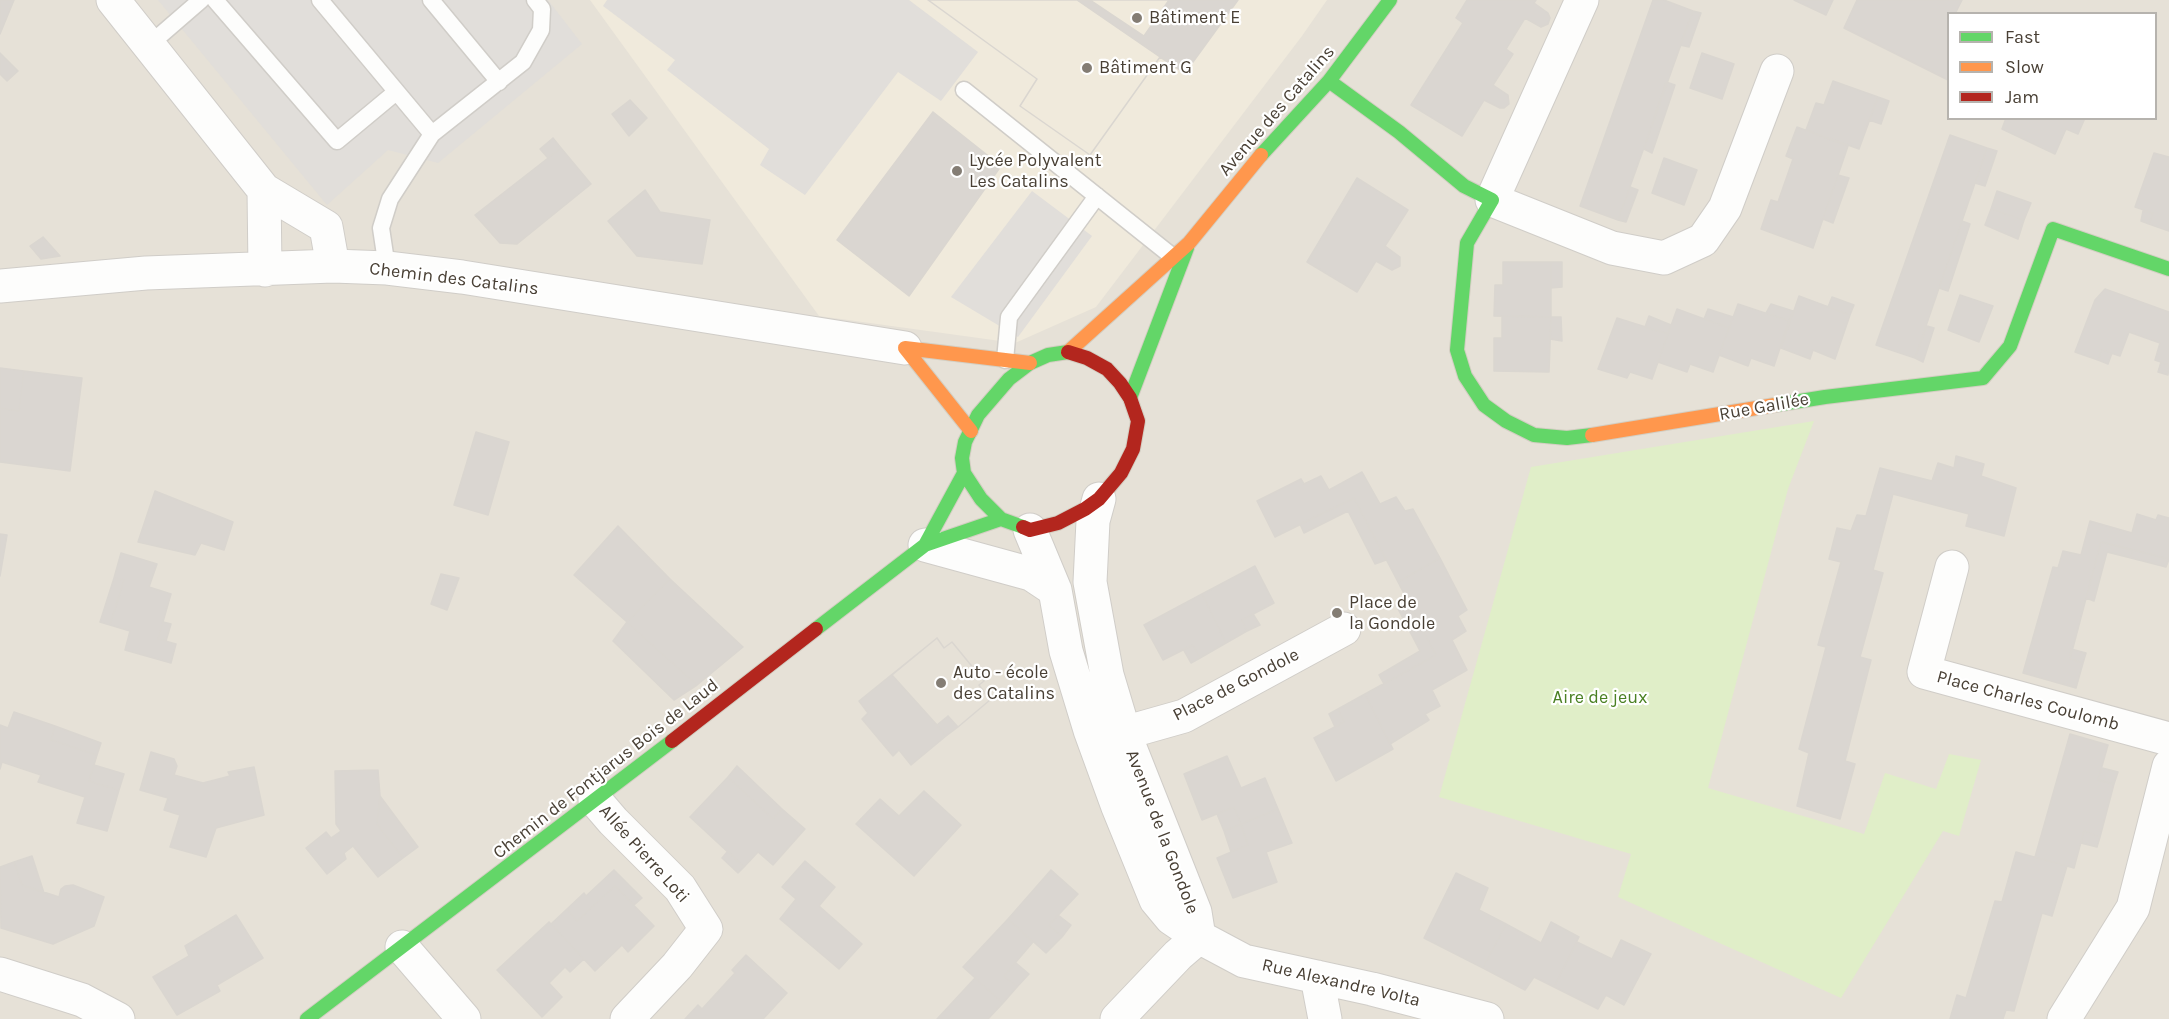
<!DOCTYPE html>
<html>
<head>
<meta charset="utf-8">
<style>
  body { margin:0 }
  #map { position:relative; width:2169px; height:1019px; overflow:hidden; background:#f2efea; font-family:Karla,sans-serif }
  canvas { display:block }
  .legend { position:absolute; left:1947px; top:12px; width:210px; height:108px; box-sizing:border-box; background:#fff; border:2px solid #b6b3ae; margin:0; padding:8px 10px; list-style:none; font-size:18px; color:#494035 }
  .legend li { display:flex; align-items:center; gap:12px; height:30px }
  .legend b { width:30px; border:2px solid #b6b3ae }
</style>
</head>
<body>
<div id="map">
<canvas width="2169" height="1019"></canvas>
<ul class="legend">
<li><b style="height:8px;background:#63d668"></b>Fast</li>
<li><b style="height:8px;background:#ff974d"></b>Slow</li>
<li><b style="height:8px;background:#b3261e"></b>Jam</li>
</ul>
</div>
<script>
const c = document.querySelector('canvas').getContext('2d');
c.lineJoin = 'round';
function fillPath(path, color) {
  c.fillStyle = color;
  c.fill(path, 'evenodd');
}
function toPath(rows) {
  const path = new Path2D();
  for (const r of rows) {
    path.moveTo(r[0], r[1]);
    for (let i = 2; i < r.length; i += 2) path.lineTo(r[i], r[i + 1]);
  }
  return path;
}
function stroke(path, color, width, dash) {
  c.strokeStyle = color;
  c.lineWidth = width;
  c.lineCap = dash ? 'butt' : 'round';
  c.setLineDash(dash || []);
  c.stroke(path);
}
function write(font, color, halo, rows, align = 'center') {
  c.font = font + ' Karla,sans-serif';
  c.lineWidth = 4.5;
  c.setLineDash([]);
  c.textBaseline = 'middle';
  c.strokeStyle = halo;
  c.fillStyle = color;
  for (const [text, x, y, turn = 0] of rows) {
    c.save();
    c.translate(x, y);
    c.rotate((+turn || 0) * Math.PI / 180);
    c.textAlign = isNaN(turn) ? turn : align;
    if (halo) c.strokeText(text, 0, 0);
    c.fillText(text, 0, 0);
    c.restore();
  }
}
const residential = toPath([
  [0,0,2169,0,2169,1019,0,1019],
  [1948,14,2156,14,2156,118,1948,118]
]);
const education = toPath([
  [590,0,1327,0,1302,36,1096,307,1015,343,819,316]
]);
const green = toPath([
  [1814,421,1788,489,1708,788,1864,834,1885,773,1936,789,1949,754,1981,760,1959,836,1943,831,1841,998,1618,897,1631,854,1439,797,1531,467]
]);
const parking = toPath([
  [158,0,548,0,582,44,438,163,388,150,327,205],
  [607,0,909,0,978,52,941,101,898,72,805,195,760,165,769,149,667,70,675,60,603,6],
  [1032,191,1092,236,1018,337,951,297]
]);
const building = toPath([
  [0,0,14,0,0,34,0,0],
  [928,0,1238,0,1185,73,1160,57,1090,155,1020,106,1037,79,928,0],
  [928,0,1077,0,1160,57,1090,155,1020,106,1037,79,928,0],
  [1090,0,1169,0,1144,36,1090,0],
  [1467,0,1536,0,1534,3,1548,13,1550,18,1548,24,1541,27,1525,18,1506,49,1513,54,1493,85,1508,95,1509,104,1504,108,1500,108,1484,100,1462,136,1411,105,1463,23,1456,18,1467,0],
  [1653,0,1664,0,1693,11,1618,220,1580,206,1653,0],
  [1794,0,1833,0,1826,15,1794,0],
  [1857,0,1962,0,1955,14,1948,14,1948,80,1844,28,1857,0],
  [1693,11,1701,13,1689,47,1680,45,1693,11],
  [0,53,18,71,7,81,0,74,0,53],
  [1702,53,1734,64,1722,99,1690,88,1702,53],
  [1833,81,1878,97,1859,149,1806,130,1816,103,1824,105,1833,81],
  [1666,82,1675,85,1652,153,1644,149,1666,82],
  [1878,97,1889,101,1881,124,1869,120,1878,97],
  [630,100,647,118,629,136,612,114,630,100],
  [933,112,1001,166,909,296,837,240,933,112],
  [2006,118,2085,118,2078,134,2066,129,2055,154,2002,129,2006,118],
  [1797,127,1848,146,1813,248,1761,229,1771,200,1778,202,1793,159,1786,156,1797,127],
  [1950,135,1987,148,1915,358,1876,345,1950,135],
  [553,138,561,148,548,158,540,149,553,138],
  [561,148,591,184,517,244,500,243,475,215,561,148],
  [1987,148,1997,151,1985,186,1975,183,1987,148],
  [2154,153,2169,157,2169,231,2149,224,2153,213,2135,207,2154,153],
  [1664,158,1697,170,1684,205,1652,193,1664,158],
  [1838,175,1849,178,1833,223,1823,219,1838,175],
  [1357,178,1408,210,1385,246,1400,257,1400,266,1392,270,1376,261,1357,292,1307,262,1357,178],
  [1630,187,1638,190,1626,222,1618,220,1630,187],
  [645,190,660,212,710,220,702,264,637,256,608,221,645,190],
  [1997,191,2031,203,2024,220,1991,209,1997,191],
  [1991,209,2024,220,2018,239,1985,225,1991,209],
  [2143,211,2153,213,2149,224,2141,221,2143,211],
  [1962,221,1970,224,1948,291,1939,288,1962,221],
  [43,237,60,256,41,259,30,246,43,237],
  [1503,262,1551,262,1551,317,1494,316,1495,285,1503,285,1503,262],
  [1551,262,1562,262,1562,287,1551,288,1551,262],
  [2105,289,2169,312,2169,365,2155,360,2160,343,2129,332,2120,356,2102,350,2098,360,2075,352,2095,300,2105,289],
  [1960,295,1993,306,1979,342,1948,330,1960,295],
  [1799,296,1850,315,1835,359,1813,350,1810,359,1781,348,1799,296],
  [1832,297,1854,305,1850,315,1828,307,1832,297],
  [1738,304,1789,321,1774,366,1751,358,1748,366,1719,355,1738,304],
  [1771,304,1793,311,1789,321,1766,313,1771,304],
  [1677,309,1729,328,1713,372,1690,364,1687,372,1658,362,1677,309],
  [1708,309,1733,317,1729,328,1704,319,1708,309],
  [1502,316,1551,317,1549,372,1494,371,1494,338,1502,338,1502,316],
  [1649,316,1671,325,1668,334,1645,327,1649,316],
  [1551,317,1561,317,1562,341,1550,339,1551,317],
  [1617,318,1668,334,1652,379,1630,372,1627,378,1598,369,1617,318],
  [1927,326,1934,328,1923,362,1915,358,1927,326],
  [2102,350,2112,353,2108,364,2098,360,2102,350],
  [2161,362,2169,365,2168,375,2158,372,2161,362],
  [0,368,24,371,19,411,0,408,0,368],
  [24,371,82,378,70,471,0,462,0,408,19,411,24,371],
  [476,432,509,442,488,515,454,505,476,432],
  [1956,456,1984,464,1981,476,2016,488,2004,536,1966,526,1969,514,1893,494,1873,570,1883,573,1860,657,1871,660,1845,761,1855,764,1840,819,1797,806,1809,753,1799,749,1826,647,1818,645,1841,562,1829,559,1837,528,1851,531,1857,515,1866,516,1880,468,1932,481,1938,463,1954,468,1956,456],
  [1362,472,1380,504,1396,497,1405,511,1413,509,1440,558,1398,582,1354,498,1275,537,1257,501,1301,479,1304,484,1321,476,1329,490,1362,472],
  [155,491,233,522,224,550,201,543,195,555,138,542,155,491],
  [1354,498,1386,560,1375,564,1348,511,1304,533,1300,524,1354,498],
  [2137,514,2156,520,2158,515,2169,518,2169,559,2101,542,2070,659,2083,663,2076,688,2023,673,2053,567,2058,568,2063,551,2081,555,2090,521,2132,533,2137,514],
  [618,526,670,579,627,622,574,575,618,526],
  [0,534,7,535,0,576,0,534],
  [2101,542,2133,550,2131,558,2107,552,2094,601,2086,598,2101,542],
  [2133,550,2169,559,2166,567,2131,558,2133,550],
  [121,553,157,564,149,587,171,594,158,639,176,644,171,663,125,650,130,631,110,625,124,580,114,578,121,553],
  [1440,558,1467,610,1458,616,1466,631,1452,640,1467,670,1432,690,1440,706,1425,714,1429,720,1390,744,1365,694,1436,655,1398,582,1440,558],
  [1255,566,1274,603,1242,620,1247,631,1226,643,1202,594,1255,566],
  [441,574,459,578,447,610,431,604,441,574],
  [114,578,124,580,110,625,100,622,114,578],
  [670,579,743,647,697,685,627,622,670,579],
  [1202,594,1226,643,1200,658,1193,645,1163,660,1144,625,1202,594],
  [1406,598,1436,655,1384,684,1379,675,1420,651,1396,605,1406,598],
  [1253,614,1260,625,1247,631,1242,620,1253,614],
  [163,622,171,624,166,641,158,639,163,622],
  [627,622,697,685,674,700,613,641,627,622],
  [937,638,944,648,952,642,984,681,979,685,990,700,958,727,948,716,937,725,946,736,911,765,899,750,893,756,862,719,868,713,859,701,937,638],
  [937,638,944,648,952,642,984,681,979,685,990,700,958,727,948,716,937,725,892,675,937,638],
  [1193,645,1200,658,1191,663,1183,649,1193,645],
  [2071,649,2086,653,2083,663,2070,659,2071,649],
  [1365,694,1393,749,1336,781,1314,738,1344,722,1338,709,1365,694],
  [1338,709,1344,722,1335,727,1329,714,1338,709],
  [14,712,55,726,51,740,97,755,89,781,119,790,107,831,77,823,85,797,38,782,41,775,2,762,0,769,0,725,8,728,14,712],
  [948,716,958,727,946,736,937,725,948,716],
  [55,726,101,743,97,755,51,740,55,726],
  [2070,734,2108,745,2098,780,2114,784,2100,837,2084,831,2074,868,2035,857,2070,734],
  [151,752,174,759,177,766,174,775,203,783,230,776,228,772,254,767,264,815,216,828,206,857,170,847,180,815,164,810,168,798,140,790,151,752],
  [1227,756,1241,788,1265,778,1278,809,1241,824,1234,807,1202,820,1184,774,1227,756],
  [94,765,124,774,119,790,89,781,94,765],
  [737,766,782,809,773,819,728,777,737,766],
  [2102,768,2118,772,2114,784,2098,780,2102,768],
  [378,770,380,796,377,824,403,858,378,877,353,846,344,853,346,859,327,874,306,848,326,832,331,838,341,831,336,824,335,771,378,770],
  [728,777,773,819,782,809,805,829,773,865,758,852,744,867,690,817,728,777],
  [924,791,961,825,914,876,856,824,880,799,899,816,924,791],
  [380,796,418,847,403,858,377,824,380,796],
  [1234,807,1241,824,1224,831,1217,814,1234,807],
  [1278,809,1292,843,1266,852,1277,882,1233,898,1217,858,1248,845,1241,824,1278,809],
  [1241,824,1248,845,1231,852,1224,831,1241,824],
  [2084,831,2100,837,2097,847,2081,843,2084,831],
  [728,851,744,867,738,873,722,858,728,851],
  [2016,852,2067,866,2052,916,2042,913,2014,1011,2006,1010,2003,1019,1950,1019,1957,995,1966,998,1995,901,2002,902,2016,852],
  [32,856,44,893,22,885,14,862,32,856],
  [805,861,835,887,819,906,862,944,839,969,780,919,796,899,782,887,805,861],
  [14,862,22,885,59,897,61,889,65,886,73,885,104,897,94,926,53,944,1,928,0,867,14,862],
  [614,870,642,898,634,905,615,886,577,921,567,909,584,893,586,896,614,870],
  [1051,870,1078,894,1049,925,1062,937,1046,953,1008,919,1051,870],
  [1456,873,1488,888,1479,910,1506,924,1483,968,1424,938,1456,873],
  [615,886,654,926,628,952,622,945,595,971,551,924,567,909,577,921,615,886],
  [236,915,263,958,217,985,220,991,177,1015,153,977,189,956,185,946,236,915],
  [1058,915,1071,925,1062,937,1049,925,1058,915],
  [1008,919,1033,942,1004,976,1017,987,1003,1003,963,967,1008,919],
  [549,922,584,959,570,972,565,967,549,983,562,997,542,1017,497,970,549,922],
  [1551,922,1579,937,1554,987,1534,977,1525,990,1483,968,1506,924,1541,943,1551,922],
  [1621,940,1651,954,1624,1005,1606,995,1598,1009,1554,987,1577,942,1612,959,1621,940],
  [746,955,787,993,763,1019,685,1019,698,1005,702,1009,735,973,732,970,746,955],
  [1016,963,1029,974,1017,987,1004,976,1016,963],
  [975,978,1003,1003,988,1019,937,1019,975,978]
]);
const lane = toPath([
  [215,0,337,141,396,92],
  [320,0,432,134],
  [431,0,499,82],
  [149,45,201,0],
  [964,90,1173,257],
  [387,268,381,228,390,199,432,134,523,62,541,30,542,9,535,0],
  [1005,360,1009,317,1097,196]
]);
const street = toPath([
  [113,0,264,190,326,227,333,266],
  [1582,0,1492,200,1612,248,1664,258,1703,240,1725,208,1777,71],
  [264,190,265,270],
  [0,286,146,273,333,266,387,268,462,277,905,348],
  [1099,499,1093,521,1090,582,1107,675,1125,735,1195,912,1199,937],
  [1030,530,1055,590,1066,651,1090,730,1118,807,1156,900,1171,918,1199,937,1244,961,1372,989,1487,1019],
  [925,545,1031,574,1055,590],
  [1952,567,1924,672,2169,739],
  [1125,735,1138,729,1184,716,1344,629],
  [595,800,613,821,680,888,706,929,677,966,627,1019],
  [402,947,464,1019],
  [0,974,82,1000,118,1019],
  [1317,977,1325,1019],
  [1117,1019,1178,955,1199,937],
  [2064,1019,2133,908,2169,766]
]);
const fast = toPath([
  [1329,81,1399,132,1464,186,1492,200,1467,243,1457,350,1465,376,1484,405,1506,421,1534,435,1567,438,1592,435],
  [1261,155,1329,81,1390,0],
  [1130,398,1187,248],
  [1775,405,1825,397,1983,378,2010,346,2053,229,2169,269],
  [1023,527,1001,519,981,499,964,473,962,458,965,442,978,415,1009,379,1030,363,1048,355,1068,352],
  [925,545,964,473],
  [816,629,925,545,1001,519],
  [307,1019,672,741]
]);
const slow = toPath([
  [905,348,1030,363],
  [905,348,971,431],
  [1068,352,1189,243,1261,155],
  [1592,435,1775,405]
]);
const jam = toPath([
  [1023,527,1030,530,1058,523,1085,509,1099,499,1121,473,1133,449,1138,421,1130,398,1120,383,1107,369,1087,358,1068,352],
  [672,741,816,629]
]);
const markers = [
  [1137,18,6,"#847d74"],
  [1087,68,6,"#847d74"],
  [957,171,6,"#847d74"],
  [1337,613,6,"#847d74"],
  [941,683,6,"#847d74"]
];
const poiNames = [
  ["Bâtiment E",1149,18],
  ["Bâtiment G",1099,68],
  ["Lycée Polyvalent",969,161],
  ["Les Catalins",969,182],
  ["Place de",1349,603],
  ["la Gondole",1349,624],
  ["Auto - école",953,673],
  ["des Catalins",953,694]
];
const streetNames = [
  ["Avenue des Catalins",1277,111,-49],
  ["Chemin des Catalins",454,279,7],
  ["Rue Galilée",1764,407,-10],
  ["Place de Gondole",1236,685,-27],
  ["Place Charles Coulomb",2028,701,15],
  ["Chemin de Fontjarus Bois de Laud",606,769,-38],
  ["Avenue de la Gondole",1162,832,69],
  ["Allée Pierre Loti",644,854,48],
  ["Rue Alexandre Volta",1341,983,13]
];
const parkNames = [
  ["Aire de jeux",1600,698]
];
fillPath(residential, '#e6e1d7');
fillPath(education, '#f0eadc');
fillPath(green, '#e0eec8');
fillPath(parking, '#e1deda');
fillPath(building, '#dad6d1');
stroke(building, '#dad6d0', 1.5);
stroke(lane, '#d0cdc8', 19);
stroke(street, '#d0cdc8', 35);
stroke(fast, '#d3cec2', 16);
stroke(slow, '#d3cec2', 16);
stroke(jam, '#d3cec2', 16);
stroke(lane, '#fdfdfc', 16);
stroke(street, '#fdfdfc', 33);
stroke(fast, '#63d668', 14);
stroke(slow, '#ff974d', 14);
stroke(jam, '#b3261e', 14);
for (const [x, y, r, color] of markers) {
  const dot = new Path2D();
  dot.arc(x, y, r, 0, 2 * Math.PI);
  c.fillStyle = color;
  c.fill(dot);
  stroke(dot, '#fff', 2);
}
write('18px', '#494035', '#fff', poiNames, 'left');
write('18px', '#494035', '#fff', streetNames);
write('18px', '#4a8023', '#fff', parkNames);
</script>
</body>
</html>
